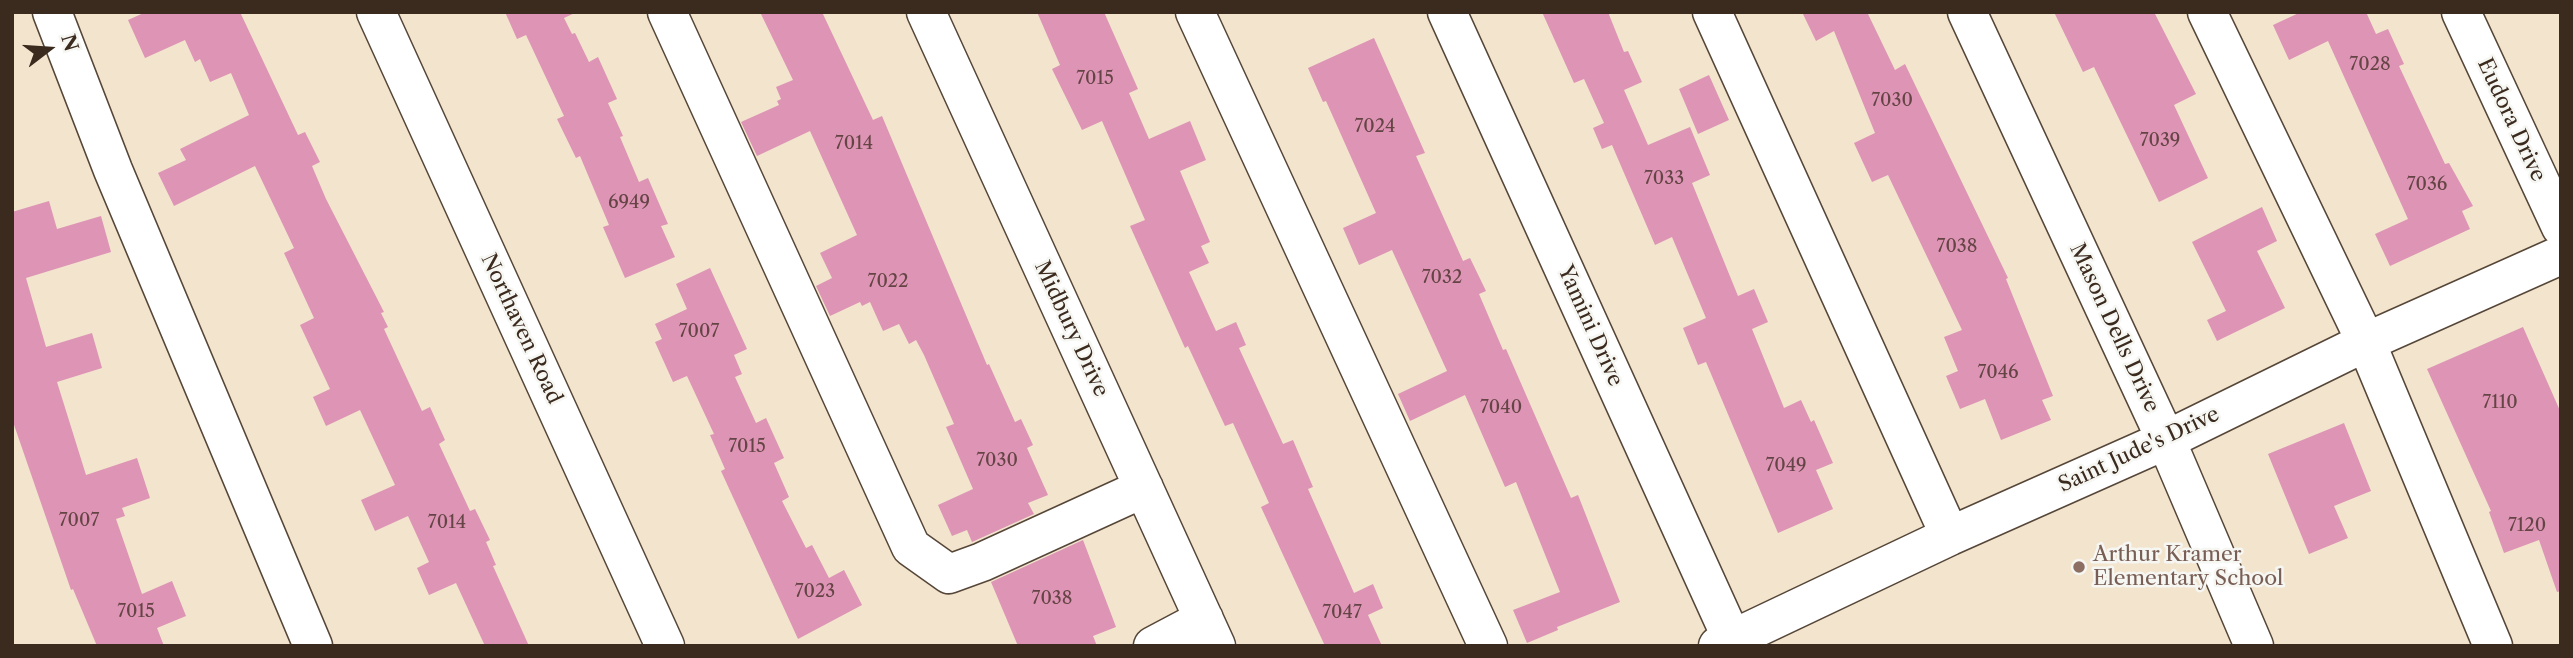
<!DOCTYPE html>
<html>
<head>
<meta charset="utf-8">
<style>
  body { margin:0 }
  #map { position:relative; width:2573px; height:658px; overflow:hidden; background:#f2e4cd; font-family:"Libre Caslon Text",serif }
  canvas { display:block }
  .frame { position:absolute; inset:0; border:14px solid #3b2a1e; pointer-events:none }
  .north { position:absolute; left:14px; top:14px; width:70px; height:70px; -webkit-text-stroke:5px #f6f6f2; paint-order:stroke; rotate:73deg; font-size:19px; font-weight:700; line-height:28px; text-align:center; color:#3b2a1e }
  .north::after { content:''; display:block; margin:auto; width:24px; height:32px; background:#3b2a1e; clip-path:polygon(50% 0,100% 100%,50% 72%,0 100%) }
</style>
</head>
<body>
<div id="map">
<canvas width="2573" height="658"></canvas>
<div class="frame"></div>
<div class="north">N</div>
</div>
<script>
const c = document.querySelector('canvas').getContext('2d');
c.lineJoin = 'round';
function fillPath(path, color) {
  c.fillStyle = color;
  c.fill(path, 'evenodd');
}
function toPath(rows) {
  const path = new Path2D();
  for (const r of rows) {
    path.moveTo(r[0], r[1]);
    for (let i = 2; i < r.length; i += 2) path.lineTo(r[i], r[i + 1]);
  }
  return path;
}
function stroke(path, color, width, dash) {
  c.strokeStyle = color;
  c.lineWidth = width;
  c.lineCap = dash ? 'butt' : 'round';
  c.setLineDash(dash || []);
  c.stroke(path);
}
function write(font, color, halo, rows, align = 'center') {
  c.font = font + ' "Libre Caslon Text",serif';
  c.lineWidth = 5;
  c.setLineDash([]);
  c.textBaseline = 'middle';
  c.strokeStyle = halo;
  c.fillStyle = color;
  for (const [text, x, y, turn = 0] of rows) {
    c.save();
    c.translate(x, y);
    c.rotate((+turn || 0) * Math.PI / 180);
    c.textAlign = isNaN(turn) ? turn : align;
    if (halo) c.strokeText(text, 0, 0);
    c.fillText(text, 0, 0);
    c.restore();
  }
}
const building = toPath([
  [146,12,240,12,298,135,305,132,320,162,312,166,326,199,384,312,381,313,388,327,384,329,422,411,430,407,445,440,439,444,470,511,475,509,490,540,486,542,496,565,493,566,529,646,485,646,456,583,429,595,417,568,429,562,408,516,375,531,361,500,395,485,360,410,326,426,313,397,330,389,300,325,314,318,284,253,294,248,255,166,174,206,158,173,186,160,180,149,249,115,231,73,210,82,200,59,195,62,185,40,145,58,128,20],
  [505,12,577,12,564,18,572,34,575,33,589,62,598,57,617,99,608,103,623,136,620,137,639,182,648,178,668,224,661,226,675,257,625,278,603,227,609,225,580,156,576,158,557,119,564,116,526,35,517,39],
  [760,12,822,12,873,120,882,116,987,365,989,364,1015,422,1021,419,1033,445,1027,448,1048,495,1028,503,1034,514,972,542,967,530,952,536,938,505,973,489,946,427,954,424,924,355,916,340,909,344,899,324,883,331,870,302,862,306,860,302,830,316,816,286,832,278,820,253,857,235,810,131,757,156,741,122,779,105,777,101,781,99,776,87,793,80],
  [1037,12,1104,12,1138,89,1129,93,1149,139,1190,121,1206,160,1180,171,1210,242,1201,246,1209,263,1189,272,1216,331,1236,322,1246,345,1239,348,1283,444,1293,440,1313,487,1308,489,1354,593,1373,584,1383,608,1368,615,1382,646,1325,646,1261,507,1269,503,1233,423,1225,426,1188,346,1185,348,1130,226,1145,220,1102,121,1082,130,1052,69,1060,65],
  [1542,12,1608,12,1624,52,1628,51,1642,82,1624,90,1648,145,1690,127,1710,175,1692,183,1738,296,1754,289,1768,322,1752,329,1784,408,1801,400,1811,422,1814,420,1833,463,1816,470,1833,509,1778,533,1706,362,1698,365,1683,328,1706,318,1672,237,1655,245,1612,145,1602,149,1593,128,1604,123,1584,79,1574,83],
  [1802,12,1871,12,1868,14,1895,70,1905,64,2008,278,2006,279,2053,396,2042,400,2051,420,2001,440,1985,399,1960,409,1946,376,1958,371,1944,337,1962,330,1888,175,1872,182,1854,143,1875,133,1834,31,1816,41],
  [2054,12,2154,12,2196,94,2174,105,2208,178,2159,202,2094,67,2083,72],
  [2301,12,2366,12,2376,34,2388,29,2404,64,2399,66,2445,164,2449,163,2473,206,2462,211,2470,229,2390,266,2375,234,2408,219,2328,41,2289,60,2273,25],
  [1374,38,1425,153,1416,156,1463,261,1470,258,1486,291,1479,294,1503,350,1506,349,1571,498,1578,495,1620,602,1557,627,1558,630,1527,643,1513,610,1560,592,1516,482,1505,487,1465,395,1410,421,1398,394,1447,371,1392,250,1359,265,1343,228,1376,213,1326,101,1323,102,1308,68],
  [1709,75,1729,120,1698,134,1679,89],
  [49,201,57,229,101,216,111,252,26,278,46,347,92,333,102,368,57,382,86,475,137,458,150,498,122,508,125,516,116,519,142,594,172,581,186,616,157,628,164,646,97,646,73,589,71,590,12,419,12,212],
  [2262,207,2277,241,2257,251,2285,308,2217,341,2207,320,2226,311,2192,242],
  [710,268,747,349,734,355,742,374,735,377,756,423,766,418,784,458,774,463,789,497,782,501,806,548,812,545,829,578,844,570,862,605,798,639,721,471,725,469,710,435,714,434,687,376,673,382,655,342,662,339,655,324,687,309,676,284],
  [2523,327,2561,413,2561,591,2557,592,2539,540,2504,553,2489,512,2491,511,2427,369],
  [2344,423,2371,491,2334,506,2348,538,2309,554,2268,454],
  [1083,540,1116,627,1093,636,1097,646,1018,646,991,582]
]);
const minor = toPath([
  [52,12,113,170,313,646],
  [376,12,665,646],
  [667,12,911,547,949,574,982,562,1144,488],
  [926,12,1216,646],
  [1195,12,1488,646],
  [1447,12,1732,639],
  [1712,12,1950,536],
  [1967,12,2166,440,2254,646],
  [2207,12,2366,342,2493,646],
  [2461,12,2561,227],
  [1153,646,1204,619],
  [1718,646,1950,536,2166,440,2366,342,2561,255]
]);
const markers = [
  [2079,567,7,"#8d6e63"]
];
const numberNames = [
  ["7028",2370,65],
  ["7015",1095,79],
  ["7030",1892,101],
  ["7024",1375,127],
  ["7039",2160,141],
  ["7014",854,144],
  ["7033",1664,179],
  ["7036",2427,185],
  ["6949",629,203],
  ["7038",1957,247],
  ["7032",1442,278],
  ["7022",888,282],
  ["7007",699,332],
  ["7046",1998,373],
  ["7110",2500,403],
  ["7040",1501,408],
  ["7015",747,447],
  ["7030",997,461],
  ["7049",1786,466],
  ["7007",79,521],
  ["7014",447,523],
  ["7120",2527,526],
  ["7023",815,592],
  ["7038",1052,599],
  ["7015",136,612],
  ["7047",1342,613]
];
const streetNames = [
  ["Eudora Drive",2511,120,65],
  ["Yamini Drive",1590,326,66],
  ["Mason Dells Drive",2114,328,65],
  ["Northaven Road",521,329,65],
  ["Midbury Drive",1071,329,65],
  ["Saint Jude's Drive",2139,450,-25]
];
const educationNames = [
  ["Arthur Kramer",2093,555],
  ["Elementary School",2093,579]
];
fillPath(building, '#dd94b5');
stroke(minor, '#564638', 41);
stroke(minor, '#fff', 38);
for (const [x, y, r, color] of markers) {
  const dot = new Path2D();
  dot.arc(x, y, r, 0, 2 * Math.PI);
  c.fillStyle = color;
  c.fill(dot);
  stroke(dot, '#f6f6f2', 2.5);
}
write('18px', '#644444', null, numberNames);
write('21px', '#3b2a1e', '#f6f6f2', streetNames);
write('21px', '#785e54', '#f6f6f2', educationNames, 'left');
</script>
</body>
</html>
